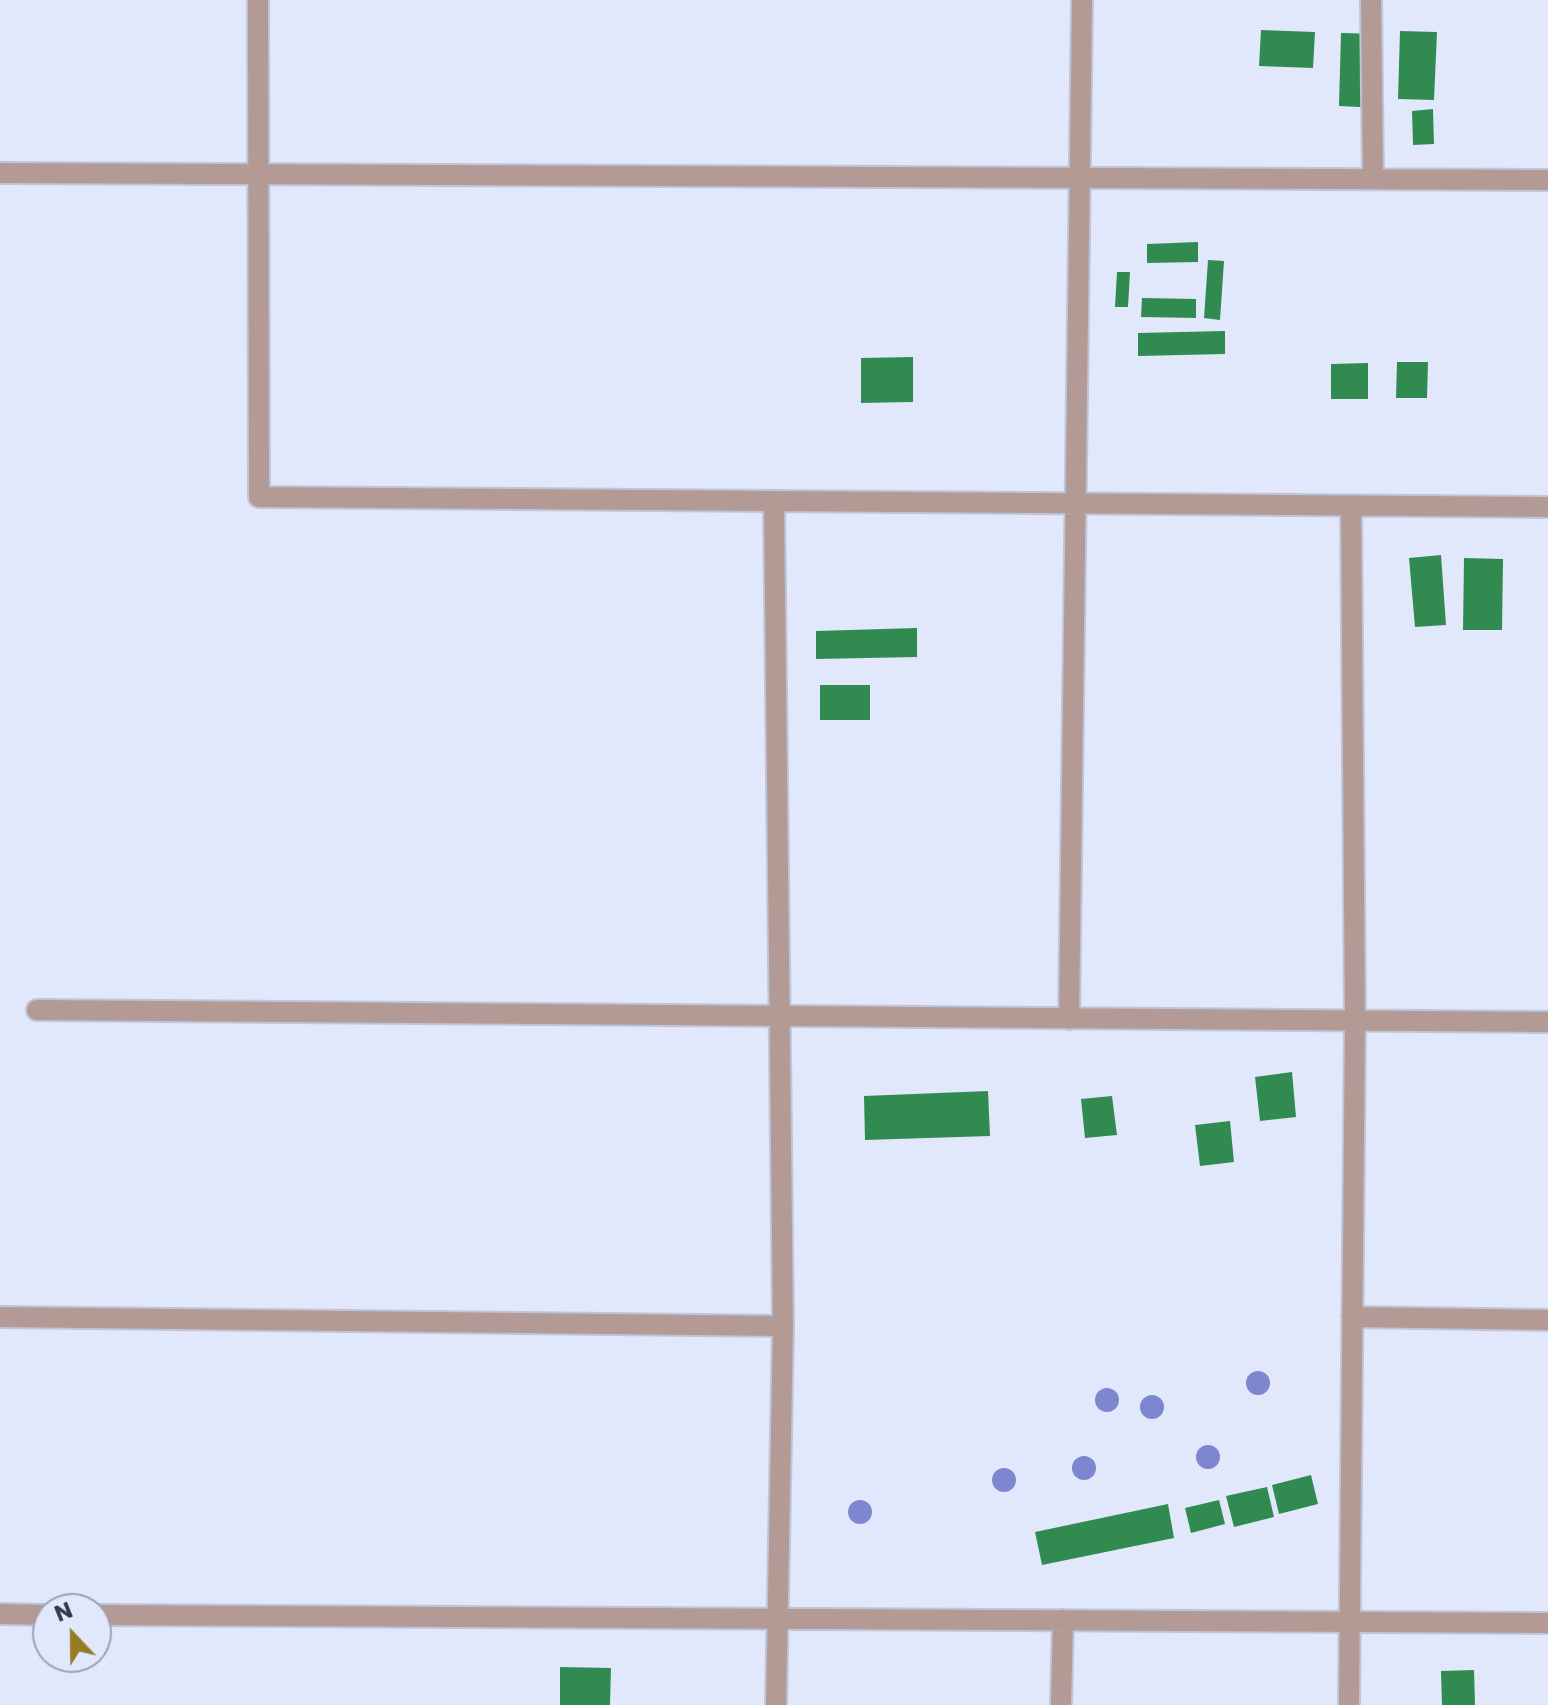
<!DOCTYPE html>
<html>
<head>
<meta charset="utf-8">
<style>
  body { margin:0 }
  #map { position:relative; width:1548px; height:1705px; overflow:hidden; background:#e2e8fc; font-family:Poppins,sans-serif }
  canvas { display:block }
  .north { position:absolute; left:32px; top:1593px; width:80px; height:80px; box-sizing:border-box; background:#e2e8fc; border:2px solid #9ca2b6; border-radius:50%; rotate:338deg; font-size:22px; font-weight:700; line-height:32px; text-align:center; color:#343a4d }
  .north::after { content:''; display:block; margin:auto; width:28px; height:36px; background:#967c24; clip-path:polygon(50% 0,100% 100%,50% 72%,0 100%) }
</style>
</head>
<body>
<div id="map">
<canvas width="1548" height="1705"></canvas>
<div class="north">N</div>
</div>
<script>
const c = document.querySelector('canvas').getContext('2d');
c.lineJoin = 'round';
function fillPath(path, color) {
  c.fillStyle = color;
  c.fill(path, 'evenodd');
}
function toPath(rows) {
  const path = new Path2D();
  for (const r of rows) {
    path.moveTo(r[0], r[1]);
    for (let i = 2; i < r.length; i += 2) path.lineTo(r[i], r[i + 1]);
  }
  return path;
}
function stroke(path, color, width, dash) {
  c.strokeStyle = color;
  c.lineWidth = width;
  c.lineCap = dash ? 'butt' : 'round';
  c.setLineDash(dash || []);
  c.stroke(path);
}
const building = toPath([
  [1261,30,1315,32,1313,68,1259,66],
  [1400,31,1437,32,1434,100,1398,99],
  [1341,33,1382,34,1380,108,1339,106],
  [1433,109,1434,144,1413,145,1412,111],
  [1198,242,1198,262,1147,263,1147,244],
  [1208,260,1224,261,1220,320,1204,318],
  [1117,272,1130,272,1128,307,1115,307],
  [1142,298,1196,299,1196,318,1141,317],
  [1225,331,1225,354,1138,356,1138,333],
  [913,357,913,402,861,403,861,358],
  [1397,362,1428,362,1427,398,1396,398],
  [1368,363,1368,399,1331,399,1331,364],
  [1441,555,1446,625,1415,627,1409,558],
  [1464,558,1503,559,1502,630,1463,630],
  [917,628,917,657,816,659,816,631],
  [820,685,870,685,870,720,820,720],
  [1292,1072,1296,1117,1260,1121,1255,1077],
  [988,1091,990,1136,865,1140,864,1096],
  [1112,1096,1117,1135,1085,1138,1081,1099],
  [1230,1121,1234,1162,1200,1166,1195,1125],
  [1311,1475,1318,1504,1279,1514,1272,1485],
  [1267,1487,1274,1517,1234,1527,1226,1496],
  [1219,1500,1225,1524,1191,1533,1185,1508],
  [1168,1504,1174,1538,1042,1565,1035,1532],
  [560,1667,611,1668,610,1705,560,1705],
  [1474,1670,1475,1705,1442,1705,1441,1671]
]);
const minor = toPath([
  [258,0,259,497,1548,507],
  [1371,0,1373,179],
  [0,173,1548,180],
  [774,502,783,1326,776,1705],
  [37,1010,1548,1022],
  [1069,1019,1082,0],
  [0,1317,783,1326],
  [1352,1317,1548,1320],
  [0,1614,48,1615],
  [96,1615,1548,1623],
  [1061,1705,1063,1620],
  [1349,1705,1355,1020,1351,506]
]);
const trees = [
  [1258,1383],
  [1107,1400],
  [1152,1407],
  [1208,1457],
  [1084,1468],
  [1004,1480],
  [860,1512]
];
fillPath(building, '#318b51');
stroke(minor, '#bfc5d9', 24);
stroke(minor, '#b39a94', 20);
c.fillStyle = '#7e86cf';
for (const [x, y] of trees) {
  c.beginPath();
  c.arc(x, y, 12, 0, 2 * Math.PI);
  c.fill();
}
</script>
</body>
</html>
